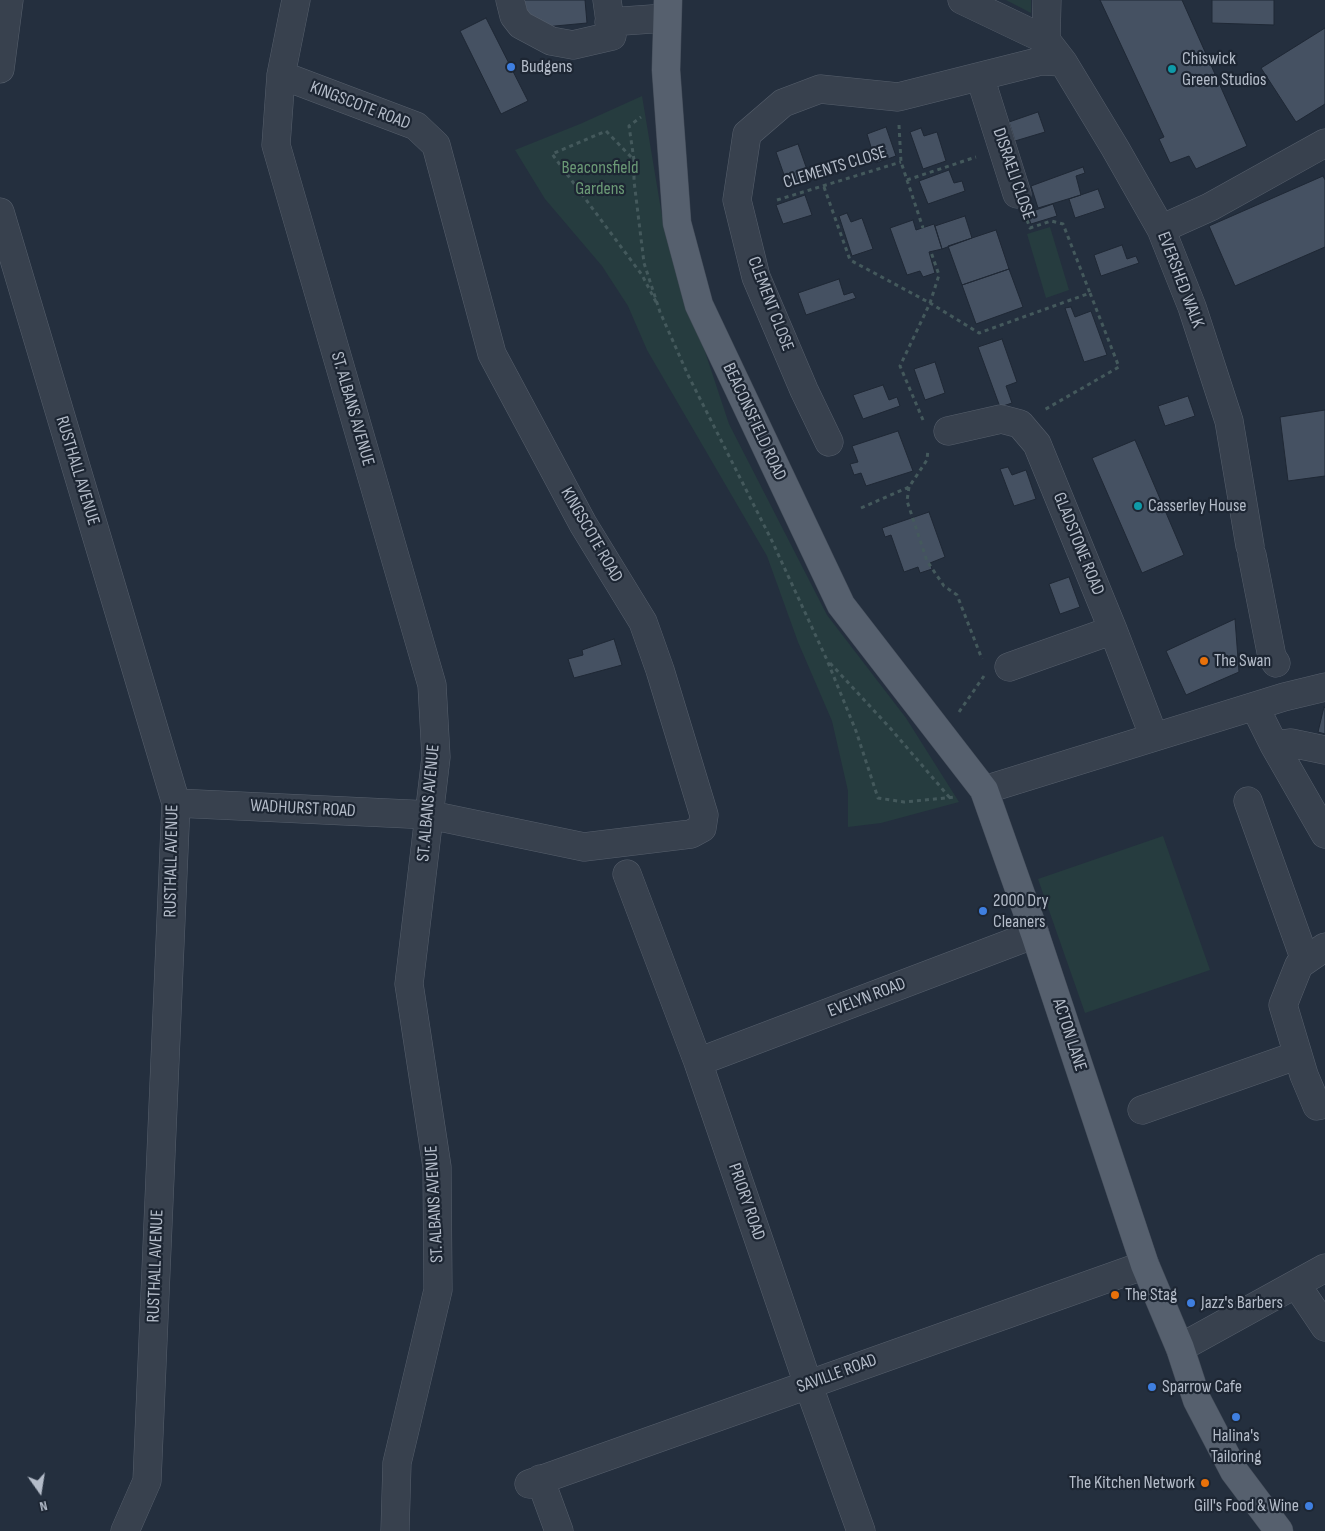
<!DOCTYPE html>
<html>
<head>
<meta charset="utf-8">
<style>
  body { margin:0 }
  #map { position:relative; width:1325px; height:1531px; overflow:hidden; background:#242f3e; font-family:"Sofia Sans Condensed",sans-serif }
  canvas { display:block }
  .north { position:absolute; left:15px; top:1466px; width:50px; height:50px; -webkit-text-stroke:4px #1d2633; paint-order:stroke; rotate:167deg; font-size:14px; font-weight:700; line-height:20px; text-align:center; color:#b4bcc9 }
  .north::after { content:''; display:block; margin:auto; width:18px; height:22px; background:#b4bcc9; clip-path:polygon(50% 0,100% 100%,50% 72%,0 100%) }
</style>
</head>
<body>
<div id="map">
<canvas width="1325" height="1531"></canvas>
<div class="north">N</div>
</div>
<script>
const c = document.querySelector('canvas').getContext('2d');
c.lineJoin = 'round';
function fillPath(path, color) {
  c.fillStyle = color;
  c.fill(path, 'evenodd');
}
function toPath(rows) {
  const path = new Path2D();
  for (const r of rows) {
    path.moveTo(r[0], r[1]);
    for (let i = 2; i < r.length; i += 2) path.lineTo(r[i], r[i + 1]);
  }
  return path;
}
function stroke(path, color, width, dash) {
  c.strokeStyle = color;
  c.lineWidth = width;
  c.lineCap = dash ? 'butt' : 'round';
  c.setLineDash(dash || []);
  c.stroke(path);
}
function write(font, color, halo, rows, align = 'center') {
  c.font = font + ' "Sofia Sans Condensed",sans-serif';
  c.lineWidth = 4.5;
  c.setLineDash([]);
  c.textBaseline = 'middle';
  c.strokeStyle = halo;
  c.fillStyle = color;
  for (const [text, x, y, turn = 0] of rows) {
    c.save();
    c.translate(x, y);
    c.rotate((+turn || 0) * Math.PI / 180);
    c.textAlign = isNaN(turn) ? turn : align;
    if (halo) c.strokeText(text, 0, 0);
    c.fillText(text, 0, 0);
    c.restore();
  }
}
const green = toPath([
  [1006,0,1031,0,1031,13],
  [642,96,664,228,729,424,827,615,906,718,959,802,881,823,848,827,848,791,832,721,798,642,767,556,647,350,628,306,602,266,545,199,515,150,580,124],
  [1050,227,1069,290,1046,298,1027,234],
  [1163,836,1210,970,1085,1013,1038,879]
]);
const building = toPath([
  [510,0,585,0,587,23,512,30,510,0],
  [1100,0,1182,0,1247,146,1196,169,1189,156,1170,163,1159,139,1164,137,1100,0],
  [1212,0,1274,0,1274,25,1212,23,1212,0],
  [486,18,528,101,501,114,460,31,486,18],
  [1325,28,1325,104,1296,122,1261,68,1325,28],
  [1038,112,1045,132,1015,141,1009,122,1038,112],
  [886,127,896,156,876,163,867,134,886,127],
  [921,128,924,136,937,132,946,161,923,169,910,132,921,128],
  [798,144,811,181,789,189,776,152,798,144],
  [1083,167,1085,173,1076,176,1081,195,1038,208,1031,186,1083,167],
  [949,170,954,183,962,181,965,191,928,204,919,181,949,170],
  [1323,176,1325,180,1325,247,1235,286,1209,226,1323,176],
  [1098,189,1105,208,1075,218,1069,199,1098,189],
  [805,195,812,215,783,224,776,205,805,195],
  [1053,204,1057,216,1031,224,1027,213,1053,204],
  [847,213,851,222,862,218,873,249,852,256,839,216,847,213],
  [965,216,972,238,942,249,935,226,965,216],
  [913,220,916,230,934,224,942,249,929,252,935,273,923,277,920,271,907,275,890,228,913,220],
  [996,230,1009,269,962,285,948,246,996,230],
  [1122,245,1127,259,1136,256,1139,263,1101,276,1094,255,1122,245],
  [1009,269,1023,307,976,324,962,285,1009,269],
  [839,279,844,295,853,292,856,298,806,315,798,293,839,279],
  [1071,307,1075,317,1091,311,1107,355,1084,362,1065,308,1071,307],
  [1002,339,1017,382,1006,386,1012,403,1000,407,978,347,1002,339],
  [935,362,945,393,925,400,914,369,935,362],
  [883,385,889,400,897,397,900,406,863,419,853,395,883,385],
  [1188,396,1195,416,1165,426,1158,406,1188,396],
  [1325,410,1325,476,1288,481,1280,417,1325,410],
  [898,431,913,471,866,486,861,473,854,475,850,464,858,462,852,446,898,431],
  [1135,440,1184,555,1142,573,1092,458,1135,440],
  [1008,467,1012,475,1026,470,1036,499,1014,506,1000,469,1008,467],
  [929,512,945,557,930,563,932,569,920,573,918,567,904,572,891,535,885,537,882,528,929,512],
  [1069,577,1080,607,1060,614,1049,584,1069,577],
  [1235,619,1239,672,1186,695,1166,651,1235,619],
  [614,639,622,665,574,678,568,659,583,655,582,650,614,639],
  [1324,707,1325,708,1325,734,1318,732,1324,707]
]);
const path = toPath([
  [899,125,901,162,923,228],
  [634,160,629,126,641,117],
  [907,180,976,157],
  [824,187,850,260,930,303,939,275,931,252],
  [777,200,901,162],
  [1027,220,1030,228,1051,221,1063,224,1090,293],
  [656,302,642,275,552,154,606,131,634,160,634,181,644,263,660,312,688,375,772,541,827,660,856,731,878,798,904,802,956,797],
  [923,420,900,366,930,303,979,333,1090,293,1119,367,1044,410],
  [909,487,907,501,927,561,944,586,957,595,982,659],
  [861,508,909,487,927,460,928,449],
  [830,663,891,729,950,798],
  [959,712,984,676]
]);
const minor = toPath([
  [296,0,281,75,276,145,432,685,436,757,409,984,437,1167,438,1290,397,1463,395,1531],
  [510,0,514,16,521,25,551,41,573,45,612,36,607,0],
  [962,0,1046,40,1063,62,1115,148,1161,229,1192,307,1229,421,1250,546],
  [609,22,666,18],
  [1046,40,1047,0],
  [0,69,9,0],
  [980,77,1017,194],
  [0,212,176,803,147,1481,125,1531],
  [1161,229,1210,207,1325,143],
  [948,431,1001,419,1020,424,1037,444,1113,630,1154,737],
  [829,442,804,390,756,277,737,200,747,134,783,103,820,89,898,97,1041,61,1063,62],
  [1252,555,1272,657,1276,663],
  [1009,667,1113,630],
  [1255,707,1274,745,1325,834],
  [1274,745,1291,743,1325,750],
  [984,790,1284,697,1325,687],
  [1248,801,1305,960],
  [176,803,430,815,584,847,691,834,702,828,704,815,660,670,643,622,583,524,492,354,436,145,416,126,281,75],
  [627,874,698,1062,808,1384,861,1531],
  [1325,947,1299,965,1283,1005,1304,1075,1317,1106,1325,1104],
  [698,1062,1035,934],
  [1142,1110,1298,1055],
  [1296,1284,1325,1327],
  [1180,1348,1325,1268],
  [540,1479,559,1531],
  [529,1484,1145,1265]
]);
const major = toPath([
  [668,0,666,70,677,223,699,305,841,605,984,790,1035,934,1145,1265,1180,1348,1197,1400,1234,1471,1279,1531]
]);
const markers = [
  [511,67,5,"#3f7fe0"],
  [1172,69,5,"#0f9aa8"],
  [1138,506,5,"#0f9aa8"],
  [1204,661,5,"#e8710a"],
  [983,911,5,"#3f7fe0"],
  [1115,1295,5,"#e8710a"],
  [1191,1303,5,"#3f7fe0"],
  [1152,1387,5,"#3f7fe0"],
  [1236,1417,5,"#3f7fe0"],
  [1205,1483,5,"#e8710a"],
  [1309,1506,5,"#3f7fe0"]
];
const poiNames = [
  ["Chiswick",1182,59],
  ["Green Studios",1182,80],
  ["Budgens",521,67],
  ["Casserley House",1148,506],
  ["The Swan",1214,661],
  ["2000 Dry",993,901],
  ["Cleaners",993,922],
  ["The Stag",1125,1295],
  ["Jazz's Barbers",1201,1303],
  ["Sparrow Cafe",1162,1387],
  ["Halina's",1236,1436,"center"],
  ["Tailoring",1236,1457,"center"],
  ["The Kitchen Network",1195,1483,"right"],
  ["Gill's Food & Wine",1299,1506,"right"]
];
const streetNames = [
  ["KINGSCOTE ROAD",360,106,21],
  ["CLEMENTS CLOSE",835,168,-17],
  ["DISRAELI CLOSE",1013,174,71],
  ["EVERSHED WALK",1180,280,69],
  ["CLEMENT CLOSE",770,304,69],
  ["ST. ALBANS AVENUE",352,409,74],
  ["BEACONSFIELD ROAD",754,422,65],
  ["RUSTHALL AVENUE",77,471,73],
  ["KINGSCOTE ROAD",591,535,60],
  ["GLADSTONE ROAD",1078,544,68],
  ["ST. ALBANS AVENUE",429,803,-85],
  ["WADHURST ROAD",303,809,3],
  ["RUSTHALL AVENUE",172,861,-89],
  ["EVELYN ROAD",867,998,-21],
  ["ACTON LANE",1069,1035,72],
  ["PRIORY ROAD",746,1202,71],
  ["ST. ALBANS AVENUE",435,1204,-93],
  ["RUSTHALL AVENUE",156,1266,-88],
  ["SAVILLE ROAD",837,1374,-20]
];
const parkNames = [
  ["Beaconsfield",600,168],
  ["Gardens",600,189]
];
fillPath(green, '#263c3f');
fillPath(building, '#455162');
stroke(building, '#1f2835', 1);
stroke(minor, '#565f6c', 29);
stroke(major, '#414a57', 29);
stroke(path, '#44595c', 3, [4, 4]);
stroke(minor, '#38414e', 28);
stroke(major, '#56606e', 28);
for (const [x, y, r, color] of markers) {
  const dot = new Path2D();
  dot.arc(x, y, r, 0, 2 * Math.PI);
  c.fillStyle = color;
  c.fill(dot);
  stroke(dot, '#1d2633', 2);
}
write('18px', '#b4bcc9', '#1d2633', poiNames, 'left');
write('18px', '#b4bcc9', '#1d2633', streetNames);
write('18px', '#6b9a76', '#1d2633', parkNames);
</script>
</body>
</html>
